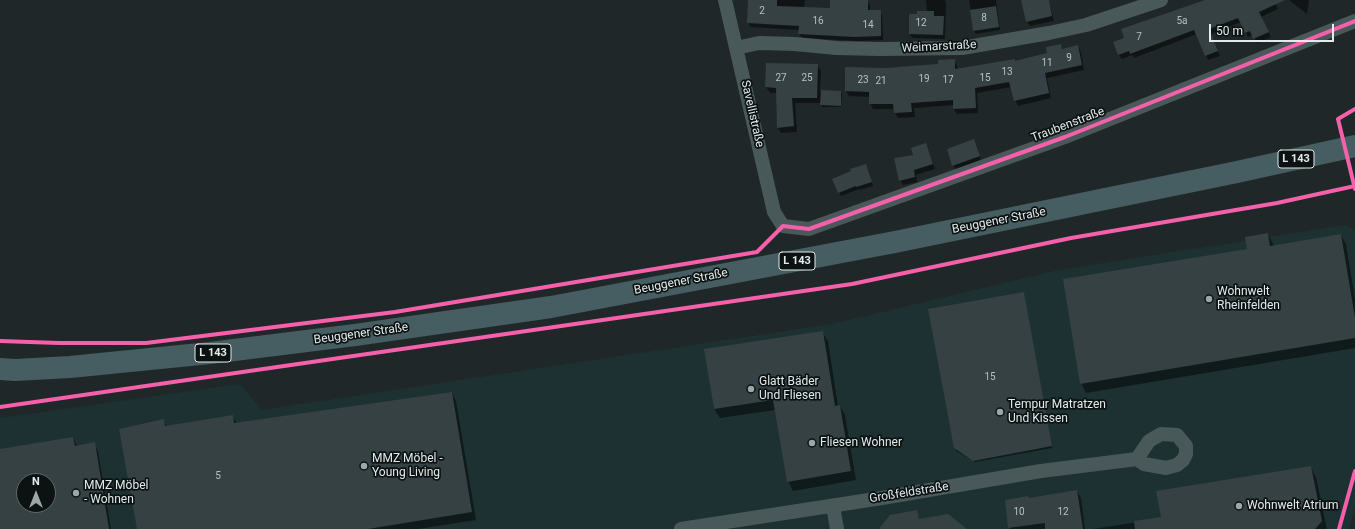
<!DOCTYPE html>
<html>
<head>
<meta charset="utf-8">
<style>
  body { margin:0 }
  #map { position:relative; width:1355px; height:529px; overflow:hidden; background:#202728; font-family:Roboto,sans-serif }
  canvas { display:block }
  .north { position:absolute; left:16px; top:473px; width:40px; height:40px; box-sizing:border-box; background:#0c1212; border:1px solid #626869; border-radius:50%; rotate:0deg; font-size:11px; font-weight:700; line-height:16px; text-align:center; color:#e2eaeb }
  .north::after { content:''; display:block; margin:auto; width:14px; height:18px; background:#9ea6a7; clip-path:polygon(50% 0,100% 100%,50% 72%,0 100%) }
  .scale { position:absolute; left:1209px; top:24px; width:125px; height:18px; box-sizing:border-box; border:2px solid #e2eaeb; border-top:0; padding-left:5px; font-size:12px; line-height:14px; white-space:nowrap; color:#e2eaeb; -webkit-text-stroke:3px #0c1212; paint-order:stroke }
</style>
</head>
<body>
<div id="map">
<canvas width="1355" height="529"></canvas>
<div class="north">N</div>
<div class="scale">50 m</div>
</div>
<script>
const c = document.querySelector('canvas').getContext('2d');
c.lineJoin = 'round';
function fillPath(path, color) {
  c.fillStyle = color;
  c.fill(path, 'evenodd');
}
function toPath(rows) {
  const path = new Path2D();
  for (const r of rows) {
    path.moveTo(r[0], r[1]);
    for (let i = 2; i < r.length; i += 2) path.lineTo(r[i], r[i + 1]);
  }
  return path;
}
function stroke(path, color, width, dash) {
  c.strokeStyle = color;
  c.lineWidth = width;
  c.lineCap = dash ? 'butt' : 'round';
  c.setLineDash(dash || []);
  c.stroke(path);
}
function write(font, color, halo, rows, align = 'center') {
  c.font = font + ' Roboto,sans-serif';
  c.lineWidth = 3.5;
  c.setLineDash([]);
  c.textBaseline = 'middle';
  c.strokeStyle = halo;
  c.fillStyle = color;
  for (const [text, x, y, turn = 0] of rows) {
    c.save();
    c.translate(x, y);
    c.rotate((+turn || 0) * Math.PI / 180);
    c.textAlign = isNaN(turn) ? turn : align;
    if (halo) c.strokeText(text, 0, 0);
    c.fillText(text, 0, 0);
    c.restore();
  }
}
const built = toPath([
  [1346,225,1355,230,1355,507,1349,529,0,529,0,418,240,384,262,410,832,324,1059,270],
  [24,481,48,481,48,505,24,505]
]);
const shadow = toPath([
  [749,0,805,0,804,8,830,9,867,1,870,5,870,11,880,11,882,15,883,40,858,41,802,38,799,34,800,30,751,27,748,23],
  [926,0,945,0,946,3,945,39,912,38,910,34,918,15,927,12],
  [969,0,996,0,1000,30,976,34,974,31],
  [1029,0,1049,0,1054,21,1030,26,1027,22],
  [1208,0,1274,0,1278,9,1261,17,1271,37,1257,43,1253,35,1248,37,1241,22,1211,34,1220,56,1208,60,1197,34,1134,58,1132,55,1122,59,1119,55,1126,38],
  [1289,0,1309,0,1307,14],
  [1060,45,1063,49,1078,46,1081,52,1084,70,1047,78,1051,98,1018,106,1015,100,1012,87,977,93,978,113,957,114,954,109,954,105,914,108,915,117,898,118,895,113,894,109,873,109,870,103,870,97,849,96,846,91,884,68,939,65,954,60,957,66,958,70,1014,60,1015,62,1049,54],
  [767,64,817,65,821,71,820,91,841,92,842,94,841,107,822,107,821,103,795,103,797,132,781,133,778,128,777,93,770,93,766,87],
  [976,145,981,161,956,170,953,165],
  [928,149,935,169,916,175,917,182,903,185,900,180,915,155],
  [866,165,873,186,859,190,859,189,841,196,839,192],
  [1268,234,1274,246,1341,235,1346,244,1355,299,1355,348,1086,393,1081,383],
  [1024,293,1052,448,975,462,956,451,955,448],
  [822,332,828,341,838,406,840,406,845,415,856,480,793,491,788,481,775,410,720,418,714,409,705,350],
  [452,393,456,401,476,520,418,529,138,529,163,420,167,427,232,416,237,424],
  [73,438,77,446,94,443,98,451,111,529,0,529,0,450],
  [24,481,48,481,48,505,24,505],
  [1311,468,1316,477,1327,529,1165,529],
  [1077,491,1081,498,1085,529,1010,529,1009,527,1029,499],
  [1138,522,1142,529,1093,529]
]);
const building = toPath([
  [748,0,777,0,777,6,830,8,830,0,868,0,868,10,881,10,881,36,855,37,798,34,799,26,747,23],
  [1021,0,1049,0,1052,16,1026,22],
  [1205,0,1285,0,1259,12,1269,32,1253,39,1250,31,1245,33,1238,18,1209,29,1218,51,1205,56,1194,30,1130,54,1129,51,1118,55,1113,42,1124,38,1121,29],
  [996,6,999,27,973,31,970,10],
  [917,11,934,11,934,16,944,16,943,35,909,34,909,14,917,14],
  [1061,44,1062,49,1078,45,1082,65,1045,73,1049,93,1014,101,1009,82,975,88,976,108,953,109,953,100,911,103,912,112,894,113,893,104,869,104,869,92,845,91,845,67,884,68,938,64,938,60,955,59,955,69,1015,59,1015,61,1047,53,1046,47],
  [766,63,818,64,817,98,792,98,794,126,777,128,776,88,765,87],
  [821,90,841,91,841,106,820,105],
  [974,139,980,156,952,166,947,149],
  [926,143,933,164,914,170,915,177,899,181,894,158,913,155,911,148],
  [866,164,872,182,856,187,856,186,838,193,832,179,851,171,850,169],
  [1268,233,1270,246,1341,234,1355,318,1355,338,1080,384,1063,279,1247,249,1245,237],
  [1024,292,1052,446,973,461,954,448,928,309],
  [823,331,835,406,840,405,851,471,787,482,773,400,714,409,704,349],
  [452,392,472,512,368,529,137,529,119,429,164,419,165,426,233,415,234,423],
  [73,437,75,446,95,442,109,529,0,529,0,449],
  [24,481,48,481,48,505,24,505],
  [1311,466,1322,521,1315,529,1135,529,1134,521,1161,517,1156,491],
  [1077,490,1083,529,1045,529,1045,523,1008,528,1005,500,1028,496,1029,498],
  [917,510,919,519,948,514,967,529,879,529,890,515]
]);
const street = toPath([
  [725,0,774,212,783,226,809,229,1065,137,1355,21],
  [736,48,759,43,795,44,836,48,880,49,962,48,1049,33,1086,25,1161,0],
  [833,506,837,529],
  [681,529,882,498,1041,471,1137,459,1144,464,1166,468,1177,465,1183,460,1186,454,1186,446,1177,435,1161,434,1149,441,1137,459]
]);
const primary = toPath([
  [0,369,15,370,70,367,210,353,355,335,551,307,895,242,1237,172,1355,146]
]);
const cycleway = toPath([
  [1355,109,1338,119,1355,189],
  [0,341,59,343,146,343,395,312,757,252,783,226,809,229,1065,137,1355,21],
  [0,407,852,284,1071,238,1277,203,1355,186],
  [1339,529,1355,471]
]);
const markers = [
  [1209,299,4,"#9ea6a7"],
  [751,389,4,"#9ea6a7"],
  [1000,412,4,"#9ea6a7"],
  [812,443,4,"#9ea6a7"],
  [364,466,4,"#9ea6a7"],
  [76,493,4,"#9ea6a7"],
  [1239,506,4,"#9ea6a7"]
];
const numberNames = [
  ["2",762,11],
  ["8",984,18],
  ["16",818,21],
  ["5a",1182,21],
  ["12",921,23],
  ["14",868,25],
  ["7",1139,37],
  ["9",1069,58],
  ["11",1047,63],
  ["13",1007,72],
  ["27",781,78],
  ["25",807,78],
  ["15",985,78],
  ["19",924,79],
  ["23",863,80],
  ["17",948,80],
  ["21",881,81],
  ["15",990,377],
  ["5",218,476],
  ["10",1019,512],
  ["12",1063,512]
];
const shields = [
  [1296,159,36],
  [797,261,36],
  [213,353,36]
];
const shieldNames = [
  ["L 143",1296,159],
  ["L 143",797,261],
  ["L 143",213,353]
];
const streetNames = [
  ["Weimarstraße",939,47,-3],
  ["Savellistraße",752,114,77],
  ["Traubenstraße",1068,125,-21],
  ["Beuggener Straße",999,221,-11],
  ["Beuggener Straße",681,282,-11],
  ["Beuggener Straße",361,334,-8],
  ["Großfeldstraße",909,493,-9]
];
const poiNames = [
  ["Wohnwelt",1217,292],
  ["Rheinfelden",1217,306],
  ["Glatt Bäder",759,382],
  ["Und Fliesen",759,396],
  ["Tempur Matratzen",1008,405],
  ["Und Kissen",1008,419],
  ["Fliesen Wohner",820,443],
  ["MMZ Möbel -",372,459],
  ["Young Living",372,473],
  ["MMZ Möbel",84,486],
  ["- Wohnen",84,500],
  ["Wohnwelt Atrium",1247,506]
];
fillPath(built, '#1d3133');
fillPath(shadow, '#0007');
fillPath(building, '#364143');
stroke(street, '#49595a', 14);
stroke(primary, '#465e61', 22);
stroke(cycleway, '#f560ab', 4);
for (const [x, y, r, color] of markers) {
  const dot = new Path2D();
  dot.arc(x, y, r, 0, 2 * Math.PI);
  c.fillStyle = color;
  c.fill(dot);
  stroke(dot, '#0c1212', 1.5);
}
write('10px', '#b7c0c1', null, numberNames);
for (const [x, y, w] of shields) {
  const box = new Path2D();
  box.roundRect(x - w / 2, y - 9, w, 18, 3);
  c.fillStyle = '#0c1212';
  c.fill(box);
  stroke(box, '#e2eaeb', 1);
}
write('bold 11px', '#e2eaeb', null, shieldNames);
write('12px', '#e2eaeb', '#0c1212', streetNames);
write('12px', '#e2eaeb', '#0c1212', poiNames, 'left');
</script>
</body>
</html>
